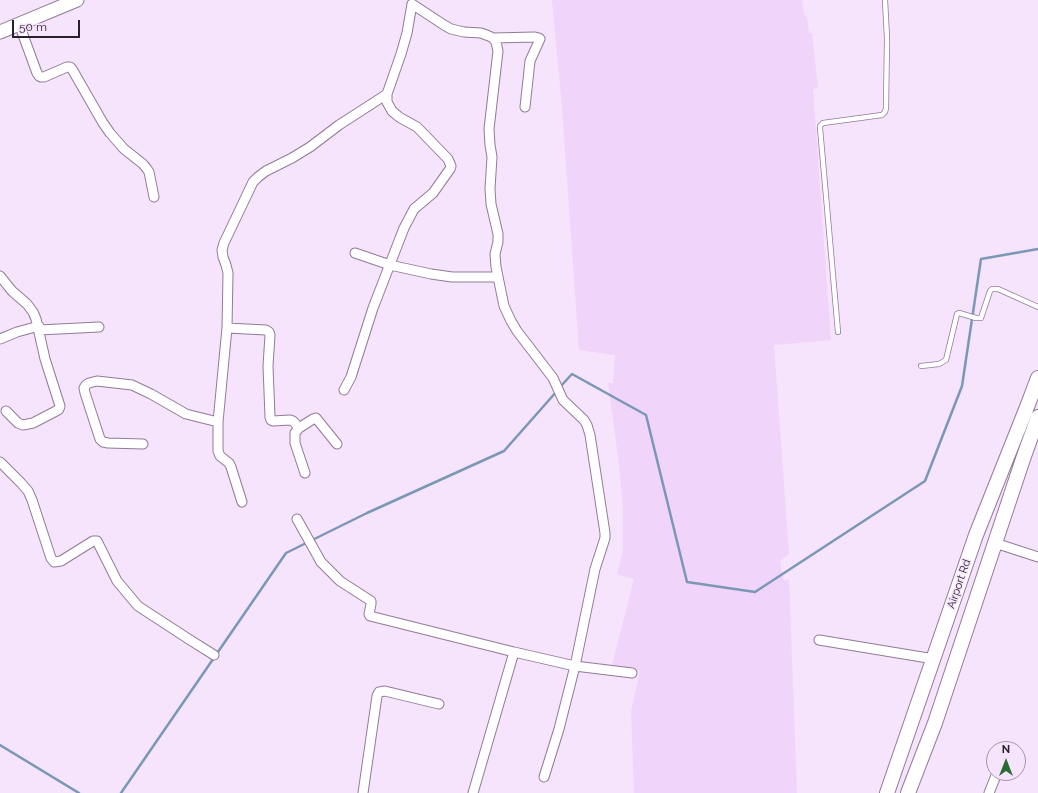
<!DOCTYPE html>
<html>
<head>
<meta charset="utf-8">
<style>
  body { margin:0 }
  #map { position:relative; width:1038px; height:793px; overflow:hidden; background:#f6e3fc; font-family:Raleway,sans-serif }
  canvas { display:block }
  .north { position:absolute; left:986px; top:741px; width:40px; height:40px; box-sizing:border-box; background:#f6e3fc; border:1px solid #a495a8; border-radius:50%; rotate:0deg; font-size:11px; font-weight:700; line-height:16px; text-align:center; color:#28202b }
  .north::after { content:''; display:block; margin:auto; width:14px; height:18px; background:#2a6a33; clip-path:polygon(50% 0,100% 100%,50% 72%,0 100%) }
  .scale { position:absolute; left:12px; top:20px; width:68px; height:18px; box-sizing:border-box; border:2px solid #28202b; border-top:0; padding-left:5px; font-size:12px; line-height:14px; white-space:nowrap; color:#28202b; -webkit-text-stroke:3px #f6e3fc; paint-order:stroke }
</style>
</head>
<body>
<div id="map">
<canvas width="1038" height="793"></canvas>
<div class="north">N</div>
<div class="scale">50 m</div>
</div>
<script>
const c = document.querySelector('canvas').getContext('2d');
c.lineJoin = 'round';
function fillPath(path, color) {
  c.fillStyle = color;
  c.fill(path, 'evenodd');
}
function toPath(rows) {
  const path = new Path2D();
  for (const r of rows) {
    path.moveTo(r[0], r[1]);
    for (let i = 2; i < r.length; i += 2) path.lineTo(r[i], r[i + 1]);
  }
  return path;
}
function stroke(path, color, width, dash) {
  c.strokeStyle = color;
  c.lineWidth = width;
  c.lineCap = dash ? 'butt' : 'round';
  c.setLineDash(dash || []);
  c.stroke(path);
}
function write(font, color, halo, rows, align = 'center') {
  c.font = font + ' Raleway,sans-serif';
  c.lineWidth = 3;
  c.setLineDash([]);
  c.textBaseline = 'middle';
  c.strokeStyle = halo;
  c.fillStyle = color;
  for (const [text, x, y, turn = 0] of rows) {
    c.save();
    c.translate(x, y);
    c.rotate((+turn || 0) * Math.PI / 180);
    c.textAlign = isNaN(turn) ? turn : align;
    if (halo) c.strokeText(text, 0, 0);
    c.fillText(text, 0, 0);
    c.restore();
  }
}
const built = toPath([
  [552,0,802,0,804,15,807,17,809,33,812,33,818,88,813,89,831,340,774,345,789,554,780,561,784,581,789,579,797,793,634,793,631,712,640,670,612,665,634,579,617,574,623,551,623,509,619,464,608,383,613,383,615,355,579,350,562,107]
]);
const stream = toPath([
  [560,387,572,374,646,415,687,582,755,592,925,481,962,386,981,259,1038,249],
  [0,745,79,793],
  [121,793,286,553,367,513,504,451,557,391]
]);
const lane = toPath([
  [838,332,820,128,820,126,823,123,882,115,885,112,886,108,887,38,885,0],
  [921,366,939,364,946,360,957,314,959,313,976,318,981,318,990,291,992,289,998,289,1038,307]
]);
const street = toPath([
  [19,24,37,73,39,76,41,77,44,77,67,67,70,67,72,69,103,123,110,133,124,149,143,164,147,169,149,172,154,197],
  [493,38,535,37,539,38,540,39,530,61,525,107],
  [355,253,390,265,431,274,452,277,498,277],
  [0,276,12,291,27,304,33,312,36,319,45,359,60,406,59,409,58,410,33,423,23,425,18,423,6,411],
  [227,328,228,273,226,265,223,257,222,250,224,243,253,182,258,177,266,171,292,158,310,147,339,125,387,94],
  [39,330,99,327],
  [0,339,17,332,39,326],
  [344,390,351,377,373,308,404,228,414,209,433,193,450,169,451,166,448,159,417,127,399,117,392,111,387,102,387,94,401,54,407,33,412,4,444,25,451,29,464,32,481,33,489,36,493,38,496,42,498,51,489,129,490,145,492,157,490,189,491,204,498,234,498,242,495,254,496,267,504,306,511,321,517,331,553,378,563,400,584,420,587,425,590,435,605,533,605,538,595,569,575,666,559,729,544,777],
  [143,444,108,443,103,442,100,439,85,393,84,388,86,385,89,383,97,381,132,385,151,394,186,414,218,422],
  [0,462,21,483,28,491,32,500,51,558,54,562,61,561,93,541,97,541,117,581,138,606,187,638,214,655],
  [305,473,295,443,295,433,299,428,313,419,316,418,337,444],
  [242,502,231,467,229,463,220,456,218,451,218,422,227,328,266,330,269,332,270,335,268,366,270,417,271,420,273,421,290,420,293,421,299,428],
  [297,519,321,562,340,581,371,601,371,604,369,614,370,616,514,652,473,793],
  [995,543,1038,557],
  [819,640,934,659],
  [514,652,575,666,632,673],
  [363,793,377,696,379,692,385,691,439,704],
  [989,793,997,773]
]);
const secondary = toPath([
  [0,32,77,0]
]);
const primary = toPath([
  [887,793,976,535,1027,407,1038,378],
  [908,793,935,723,1023,459,1038,417]
]);
const streetNames = [
  ["Airport Rd",959,584,-71]
];
fillPath(built, '#f1d4fa');
stroke(stream, '#7a98b6', 2.5);
stroke(lane, '#917b98', 6);
stroke(street, '#917b98', 11);
stroke(secondary, '#917b98', 15);
stroke(primary, '#917b98', 16);
stroke(lane, '#fff', 4.5);
stroke(street, '#fff', 9);
stroke(secondary, '#fff', 13);
stroke(primary, '#fff', 14);
write('11px', '#28202b', '#f6e3fc', streetNames);
</script>
</body>
</html>
